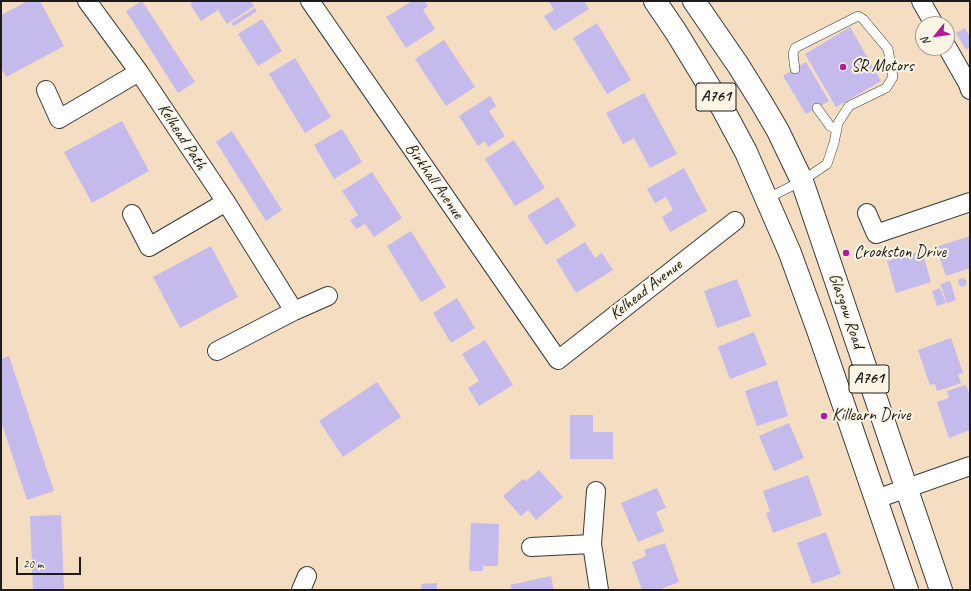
<!DOCTYPE html>
<html>
<head>
<meta charset="utf-8">
<style>
  body { margin:0 }
  #map { position:relative; width:971px; height:591px; overflow:hidden; background:#f4ddc1; font-family:Caveat,sans-serif }
  canvas { display:block }
  .frame { position:absolute; inset:0; border:2px solid #1c1c1c; pointer-events:none }
  .north { position:absolute; left:915px; top:16px; width:40px; height:40px; box-sizing:border-box; background:#fcf5e5; border:1px solid #a29e95; border-radius:50%; rotate:240deg; font-size:11px; font-weight:700; line-height:16px; text-align:center; color:#1c1c1c }
  .north::after { content:''; display:block; margin:auto; width:14px; height:18px; background:#b5179e; clip-path:polygon(50% 0,100% 100%,50% 72%,0 100%) }
  .scale { position:absolute; left:16px; top:557px; width:65px; height:18px; box-sizing:border-box; border:2px solid #1c1c1c; border-top:0; padding-left:5px; font-size:12px; line-height:14px; white-space:nowrap; color:#1c1c1c; -webkit-text-stroke:3px #fcf5e5; paint-order:stroke }
</style>
</head>
<body>
<div id="map">
<canvas width="971" height="591"></canvas>
<div class="frame"></div>
<div class="north">N</div>
<div class="scale">20 m</div>
</div>
<script>
const c = document.querySelector('canvas').getContext('2d');
c.lineJoin = 'round';
function fillPath(path, color) {
  c.fillStyle = color;
  c.fill(path, 'evenodd');
}
function toPath(rows) {
  const path = new Path2D();
  for (const r of rows) {
    path.moveTo(r[0], r[1]);
    for (let i = 2; i < r.length; i += 2) path.lineTo(r[i], r[i + 1]);
  }
  return path;
}
function stroke(path, color, width, dash) {
  c.strokeStyle = color;
  c.lineWidth = width;
  c.lineCap = dash ? 'butt' : 'round';
  c.setLineDash(dash || []);
  c.stroke(path);
}
function write(font, color, halo, rows, align = 'center') {
  c.font = font + ' Caveat,sans-serif';
  c.lineWidth = 4;
  c.setLineDash([]);
  c.textBaseline = 'middle';
  c.strokeStyle = halo;
  c.fillStyle = color;
  for (const [text, x, y, turn = 0] of rows) {
    c.save();
    c.translate(x, y);
    c.rotate((+turn || 0) * Math.PI / 180);
    c.textAlign = isNaN(turn) ? turn : align;
    if (halo) c.strokeText(text, 0, 0);
    c.fillText(text, 0, 0);
    c.restore();
  }
}
const building = toPath([
  [28,1,40,1,64,46,6,77,1,67,1,15],
  [142,1,195,82,178,93,126,11],
  [194,1,251,1,254,6,227,24,218,10,201,21,190,4],
  [412,1,424,1,428,6,423,10,435,29,406,48,386,17],
  [549,1,584,1,589,9,554,31,544,16,554,10],
  [255,8,257,11,234,26,231,23],
  [262,19,282,51,258,66,238,34],
  [597,23,631,80,607,94,573,38],
  [850,27,881,81,836,107,805,54],
  [965,28,970,37,970,47,966,50,956,33],
  [444,40,475,87,446,106,415,59],
  [295,58,331,117,305,133,269,74],
  [806,62,829,101,806,114,783,76],
  [644,93,677,154,650,168,634,138,623,144,606,113],
  [490,96,496,106,489,111,505,136,488,147,485,141,478,146,459,116],
  [122,121,149,171,92,203,64,152],
  [342,129,362,162,334,179,314,145],
  [232,131,282,210,266,221,216,142],
  [514,140,545,188,515,206,485,159],
  [684,168,707,211,670,232,662,217,673,210,666,197,655,203,647,189],
  [372,172,402,218,374,237,365,224,356,229,350,220,358,215,342,191],
  [558,197,576,226,546,245,527,216],
  [411,231,446,287,421,302,387,246],
  [970,236,970,268,946,276,936,247],
  [585,242,595,258,602,253,613,270,576,293,556,260],
  [211,246,238,297,180,328,153,277],
  [922,251,931,282,896,293,887,261],
  [964,278,967,282,965,286,961,287,958,283,959,279],
  [737,279,751,316,717,328,704,291],
  [950,281,956,300,947,303,940,284],
  [940,288,946,303,937,306,932,291],
  [457,298,475,328,451,343,433,313],
  [754,332,767,365,730,379,718,347],
  [951,338,963,373,958,374,961,383,937,391,935,384,930,385,918,350],
  [485,340,513,385,479,406,468,388,479,381,462,354],
  [9,356,54,491,27,500,1,421,1,359],
  [777,380,788,416,757,426,745,391],
  [377,382,401,417,343,457,319,421],
  [966,385,970,396,970,430,949,438,937,402,949,398,947,391],
  [570,415,593,415,593,432,613,432,613,459,570,459],
  [789,423,804,458,774,471,759,436],
  [539,470,563,497,536,520,528,510,521,516,503,496,523,479,526,481],
  [808,475,822,515,773,533,766,513,770,512,763,491],
  [657,488,666,508,656,512,664,531,638,542,621,503],
  [61,515,64,590,33,590,30,516],
  [471,523,499,524,498,566,483,566,483,571,469,571],
  [826,532,841,574,812,584,797,543],
  [665,543,679,582,658,590,642,590,632,562,646,556,644,550],
  [551,576,554,590,512,590,510,585],
  [437,583,437,590,422,590,421,584]
]);
const lane = toPath([
  [817,108,830,126,837,130],
  [766,199,802,181,827,164,834,143,838,123,849,106,886,88,893,77,888,49,863,19,858,16,795,48,793,54,795,69]
]);
const street = toPath([
  [87,1,139,72,226,202,149,247,132,214],
  [310,1,558,360,735,221],
  [921,1,934,24],
  [947,47,968,84,970,90],
  [46,90,59,119,139,72],
  [226,202,294,311],
  [867,213,876,234,970,202],
  [217,351,294,311,328,296],
  [596,491,592,544,599,590],
  [876,499,970,466],
  [531,547,592,544],
  [301,590,307,576]
]);
const primary = toPath([
  [655,1,676,32,723,109,746,152,790,253,819,333,907,590],
  [694,1,738,65,761,102,778,131,802,181,941,590]
]);
const markers = [
  [843,67,4,"#b5179e"],
  [846,253,4,"#b5179e"],
  [824,416,4,"#b5179e"]
];
const shields = [
  [716,97,40],
  [869,379,40]
];
const shieldNames = [
  ["A761",716,97],
  ["A761",869,379]
];
const poiNames = [
  ["SR Motors",851,67],
  ["Crookston Drive",854,253],
  ["Killearn Drive",832,416]
];
const streetNames = [
  ["Kelhead Path",182,137,57],
  ["Birkhall Avenue",434,181,55],
  ["Kelhead Avenue",646,290,-38],
  ["Glasgow Road",846,311,71]
];
fillPath(building, '#c4baeb');
stroke(lane, '#3c3935', 10);
stroke(street, '#3c3935', 20);
stroke(primary, '#3c3935', 24);
stroke(lane, '#fff', 9);
stroke(street, '#fff', 18);
stroke(primary, '#fff', 22);
for (const [x, y, r, color] of markers) {
  const dot = new Path2D();
  dot.arc(x, y, r, 0, 2 * Math.PI);
  c.fillStyle = color;
  c.fill(dot);
  stroke(dot, '#fcf5e5', 1.5);
}
for (const [x, y, w] of shields) {
  const box = new Path2D();
  box.roundRect(x - w / 2, y - 14, w, 28, 3);
  c.fillStyle = '#fcf5e5';
  c.fill(box);
  stroke(box, '#1c1c1c', 1);
}
write('bold 16px', '#1c1c1c', null, shieldNames);
write('17px', '#1c1c1c', '#fcf5e5', poiNames, 'left');
write('17px', '#1c1c1c', '#fcf5e5', streetNames);
</script>
</body>
</html>
